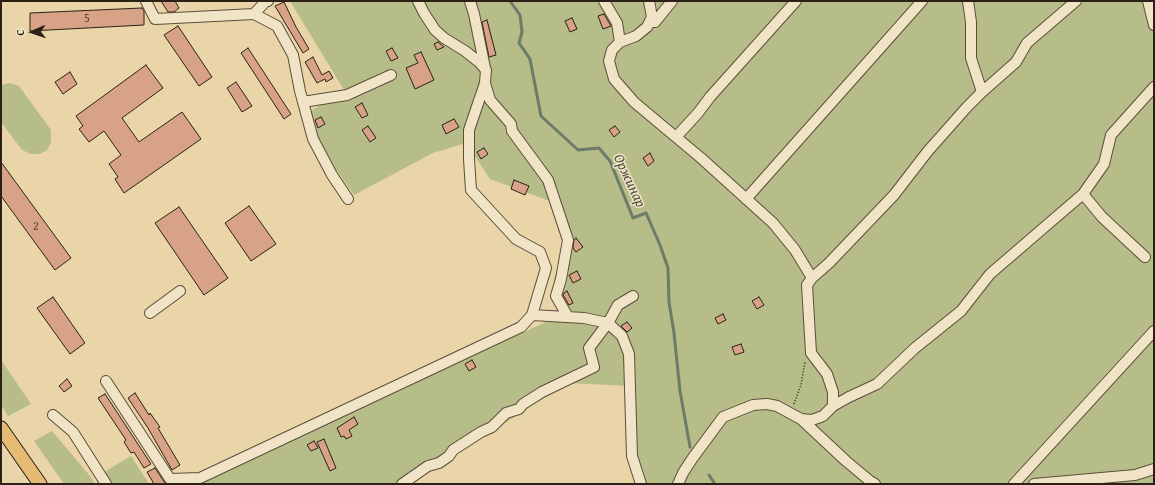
<!DOCTYPE html>
<html>
<head>
<meta charset="utf-8">
<style>
  body { margin:0 }
  #map { position:relative; width:1155px; height:485px; overflow:hidden; background:#e9d5a7; font-family:"Gentium Book Plus",serif }
  canvas { display:block }
  .frame { position:absolute; inset:0; border:2px solid #2b2116; pointer-events:none }
  .north { position:absolute; left:12px; top:12px; width:40px; height:40px; -webkit-text-stroke:3px #f1e4c6; paint-order:stroke; rotate:268deg; font-size:11px; font-weight:700; line-height:16px; text-align:center; color:#2b2116 }
  .north::after { content:''; display:block; margin:auto; width:14px; height:18px; background:#2b2116; clip-path:polygon(50% 0,100% 100%,50% 72%,0 100%) }
</style>
</head>
<body>
<div id="map">
<canvas width="1155" height="485"></canvas>
<div class="frame"></div>
<div class="north">С</div>
</div>
<script>
const c = document.querySelector('canvas').getContext('2d');
c.lineJoin = 'round';
function fillPath(path, color) {
  c.fillStyle = color;
  c.fill(path, 'evenodd');
}
function toPath(rows) {
  const path = new Path2D();
  for (const r of rows) {
    path.moveTo(r[0], r[1]);
    for (let i = 2; i < r.length; i += 2) path.lineTo(r[i], r[i + 1]);
  }
  return path;
}
function stroke(path, color, width, dash) {
  c.strokeStyle = color;
  c.lineWidth = width;
  c.lineCap = dash ? 'butt' : 'round';
  c.setLineDash(dash || []);
  c.stroke(path);
}
function write(font, color, halo, rows, align = 'center') {
  c.font = font + ' "Gentium Book Plus",serif';
  c.lineWidth = 3;
  c.setLineDash([]);
  c.textBaseline = 'middle';
  c.strokeStyle = halo;
  c.fillStyle = color;
  for (const [text, x, y, turn = 0] of rows) {
    c.save();
    c.translate(x, y);
    c.rotate((+turn || 0) * Math.PI / 180);
    c.textAlign = isNaN(turn) ? turn : align;
    if (halo) c.strokeText(text, 0, 0);
    c.fillText(text, 0, 0);
    c.restore();
  }
}
const green = toPath([
  [290,1,1154,1,1154,484,636,484,631,386,568,383,409,484,189,484,294,439,563,314,554,278,567,249,555,203,490,179,466,143,433,153,354,195,320,147,308,113,344,90],
  [10,83,19,86,51,130,51,142,47,150,40,154,31,154,22,150,1,122,1,85],
  [1,360,31,404,8,416,1,405],
  [52,431,90,476,95,484,64,484,34,441],
  [131,456,149,484,112,484,104,472]
]);
const stream = toPath([
  [510,1,520,15,522,32,519,43,530,59,541,116,578,150,599,148,610,161,633,218,646,213,660,245,668,268,669,302,674,333,680,391,690,447],
  [709,475,715,484]
]);
const building = toPath([
  [161,1,175,1,179,8,174,12,168,12,161,1],
  [284,2,296,27,309,49,303,53,275,6,284,2],
  [142,8,144,11,144,25,30,31,30,13,142,8],
  [604,14,611,26,603,29,598,16,604,14],
  [572,18,577,29,570,32,565,21,572,18],
  [487,20,496,55,489,57,482,22,487,20],
  [178,26,212,77,199,86,164,35,178,26],
  [438,42,444,47,437,50,434,44,438,42],
  [248,48,291,114,284,119,241,53,248,48],
  [392,48,398,58,391,61,386,51,392,48],
  [421,52,434,80,415,89,406,68,418,63,414,55,421,52],
  [313,57,322,75,329,71,333,78,326,82,325,79,317,83,305,62,313,57],
  [146,65,163,88,122,118,139,142,182,112,201,139,124,193,115,179,118,177,109,164,121,155,104,131,89,142,79,129,83,126,76,116,146,65],
  [70,72,77,84,63,94,55,82,70,72],
  [236,82,252,106,242,112,227,88,236,82],
  [362,103,368,115,362,118,355,107,362,103],
  [321,117,325,124,318,128,315,120,321,117],
  [454,119,459,127,446,134,442,125,454,119],
  [368,126,376,138,370,142,362,130,368,126],
  [615,126,620,132,614,137,609,130,615,126],
  [484,148,488,154,481,159,477,152,484,148],
  [650,153,654,161,648,166,643,158,650,153],
  [1,162,71,258,55,270,1,196,1,162],
  [514,180,529,186,525,195,511,189,514,180],
  [249,206,276,244,251,261,225,223,249,206],
  [179,207,228,278,204,295,155,223,179,207],
  [576,238,583,247,576,252,573,248,574,240,576,238],
  [577,271,581,279,573,283,569,275,577,271],
  [567,291,573,303,569,305,563,295,564,293,567,291],
  [53,297,85,343,70,354,37,308,53,297],
  [759,297,764,305,757,309,752,301,759,297],
  [723,314,726,320,718,324,715,318,723,314],
  [627,322,632,328,627,332,621,326,627,322],
  [741,344,744,352,735,355,732,347,741,344],
  [472,360,476,367,469,371,465,364,472,360],
  [67,379,72,386,64,392,59,386,67,379],
  [135,393,149,415,150,413,160,427,158,428,180,465,172,470,148,428,128,398,135,393],
  [105,394,151,464,144,468,134,452,131,453,124,442,126,440,98,398,105,394],
  [354,417,358,424,349,430,352,436,346,439,344,436,341,437,337,428,354,417],
  [324,439,336,468,330,471,317,442,324,439],
  [314,441,318,448,311,451,307,445,314,441],
  [155,468,165,483,166,484,154,484,147,472,155,468]
]);
const path = toPath([
  [794,404,801,385,805,361]
]);
const minor = toPath([
  [146,1,155,19,254,14,277,26,293,55,300,91,303,102,347,95,391,75],
  [470,1,474,14,485,68],
  [604,1,617,23,620,42],
  [649,1,652,17,647,27,636,36,620,42,612,50,609,61,614,79,634,102,701,158,773,223,795,250,812,278,807,285,811,353,827,374,833,392,833,406,823,416,812,420,801,419,777,406,767,404,753,405,723,417,692,459,683,473,678,484],
  [968,1,971,22,971,58,982,92],
  [1148,1,1154,25],
  [254,14,265,2,268,1],
  [650,22,655,22,672,1],
  [485,83,490,100,511,124,512,131,548,180,568,240,561,279,556,296,568,317],
  [303,102,313,139,332,175,348,199],
  [676,137,698,113,710,97,796,1],
  [1083,194,1102,217,1145,257],
  [746,199,922,1],
  [812,278,829,263,894,195,928,151,967,107,982,92,1016,62,1027,43,1076,1],
  [150,313,180,291],
  [532,315,584,318,608,323,622,336,629,354,632,456,641,484],
  [106,381,170,479,200,478,521,327,532,315,546,268,540,252,516,239,471,190,469,159,469,130,485,83,486,70,479,62,465,51,444,38,435,30,424,13,418,1],
  [833,406,849,397,877,384,915,348,961,311,990,274,1083,194,1104,164,1111,135,1154,87],
  [53,415,73,432,106,484],
  [801,419,846,461,870,481,875,484],
  [402,484,428,466,439,463,449,456,453,450,481,432,492,427,506,413,519,409,523,404,542,392,594,367,589,348,608,323,618,305,633,296],
  [1014,484,1154,331],
  [1034,484,1135,475,1154,469]
]);
const major = toPath([
  [1,428,40,484]
]);
const numberNames = [
  ["5",87,19],
  ["2",36,227]
];
const waterNames = [
  ["Оржинар",629,181,65]
];
fillPath(green, '#b6bd88');
stroke(stream, '#6d7c6a', 3);
fillPath(building, '#d8a287');
stroke(building, '#2b2116', 1);
stroke(minor, '#5a4e3a', 12);
stroke(major, '#2b2116', 15);
stroke(path, '#2b2116', 1.5, [1, 2]);
stroke(minor, '#f1e4c6', 10);
stroke(major, '#e4ba74', 13);
write('12px', '#564132', null, numberNames);
write('italic 15px', '#4c4f40', '#f1e4c6', waterNames);
</script>
</body>
</html>
